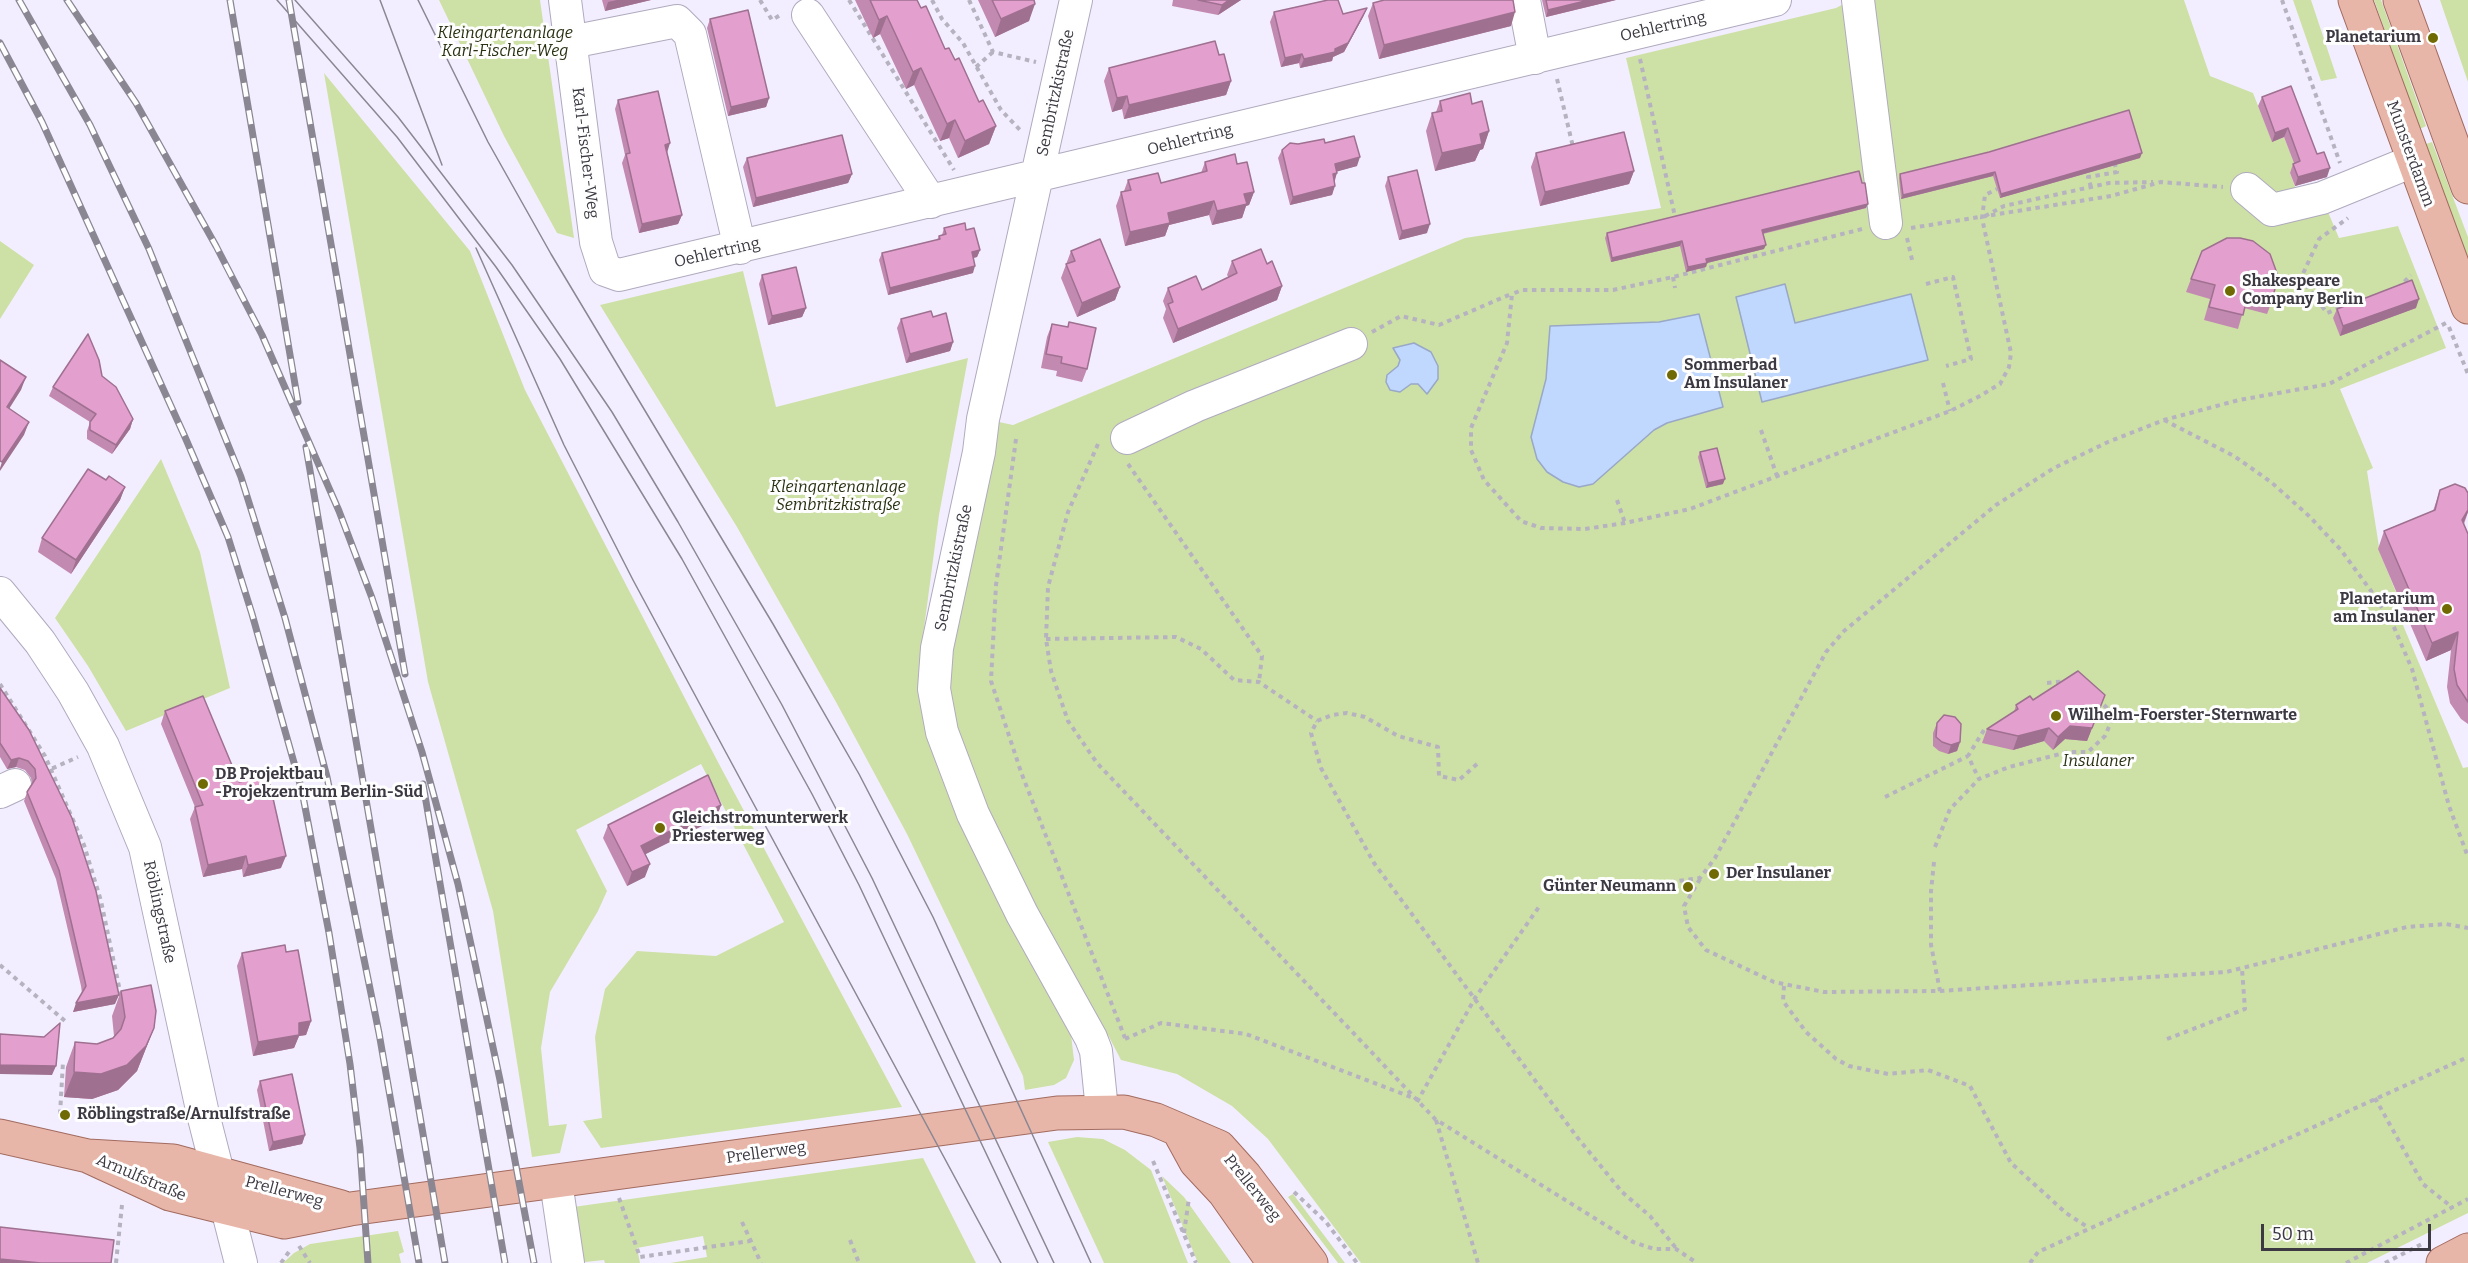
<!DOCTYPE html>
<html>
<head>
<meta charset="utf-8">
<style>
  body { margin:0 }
  #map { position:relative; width:2468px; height:1263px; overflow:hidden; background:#f3eeff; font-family:Bitter,serif }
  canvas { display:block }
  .scale { position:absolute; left:2261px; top:1224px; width:170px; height:27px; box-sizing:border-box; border:3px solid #3c3942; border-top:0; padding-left:8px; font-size:18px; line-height:21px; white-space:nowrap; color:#3c3942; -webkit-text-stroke:4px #fefefe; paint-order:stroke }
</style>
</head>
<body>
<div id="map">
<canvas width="2468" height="1263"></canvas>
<div class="scale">50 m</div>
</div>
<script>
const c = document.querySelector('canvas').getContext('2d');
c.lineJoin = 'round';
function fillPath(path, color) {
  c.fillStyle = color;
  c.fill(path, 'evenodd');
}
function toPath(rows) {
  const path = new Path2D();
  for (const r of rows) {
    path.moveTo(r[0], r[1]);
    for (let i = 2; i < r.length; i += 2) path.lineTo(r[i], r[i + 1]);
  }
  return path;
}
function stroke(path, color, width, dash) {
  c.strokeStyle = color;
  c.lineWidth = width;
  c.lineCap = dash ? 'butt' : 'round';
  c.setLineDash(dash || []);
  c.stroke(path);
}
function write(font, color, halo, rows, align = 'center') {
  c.font = font + ' Bitter,serif';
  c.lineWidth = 6;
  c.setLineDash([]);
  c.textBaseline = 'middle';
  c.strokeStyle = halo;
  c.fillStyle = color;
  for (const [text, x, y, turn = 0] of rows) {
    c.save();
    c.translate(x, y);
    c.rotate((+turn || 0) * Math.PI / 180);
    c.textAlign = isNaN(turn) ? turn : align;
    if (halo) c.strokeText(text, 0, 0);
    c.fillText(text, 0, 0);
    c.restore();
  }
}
const green = toPath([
  [439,0,540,0,574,238,557,233,504,136],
  [1851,0,2184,0,2210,76,2253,93,2272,141,2284,137,2297,170,2290,173,2300,200,2320,193,2339,238,2398,226,2446,348,2340,389,2373,468,2367,471,2380,553,2401,604,2395,606,2463,768,2468,767,2468,1213,2367,1263,1361,1263,1268,1139,1232,1106,1177,1074,1121,1060,1108,1035,1100,1036,1010,872,943,688,999,422,1013,425,1465,238,1661,208,1626,58,1836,8],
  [2293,0,2311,0,2337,78,2321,81],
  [2374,0,2381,0,2426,126,2420,129],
  [2440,0,2468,0,2468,82],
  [324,73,470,251,525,390,719,764,902,1107,601,1148,583,1121,602,1118,595,1037,605,989,637,951,716,956,784,922,701,764,576,830,607,891,598,911,550,992,541,1048,549,1126,567,1124,560,1153,532,1157,493,911,428,682],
  [2432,142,2468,237,2468,257,2426,144],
  [0,241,34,265,0,319],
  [743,271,776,407,968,358,939,515,919,666,918,688,929,744,957,813,1070,1026,1074,1060,1066,1078,1054,1085,1025,1090,1023,1076,907,834,836,702,737,527,600,305],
  [161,459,200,552,230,688,126,731,88,666,55,618],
  [1077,1137,1103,1139,1125,1150,1151,1170,1188,1263,1104,1263,1048,1142],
  [923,1158,976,1263,670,1263,707,1257,703,1236,637,1248,640,1263,605,1263,604,1260,576,1263,566,1208],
  [1162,1176,1184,1197,1231,1263,1198,1263],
  [1293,1194,1345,1263,1338,1263,1288,1197],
  [398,1231,404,1252,399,1254,401,1263,283,1263,294,1253,310,1244]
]);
const water = toPath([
  [1785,284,1795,323,1911,294,1928,360,1762,402,1736,297,1785,284],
  [1699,314,1723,407,1667,423,1654,430,1593,484,1579,487,1563,482,1547,472,1537,459,1531,437,1546,379,1550,326,1659,322,1699,314],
  [1414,343,1431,352,1438,366,1438,379,1427,394,1418,384,1411,384,1400,392,1390,390,1386,382,1387,375,1398,366,1400,360,1393,348,1414,343]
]);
const path = toPath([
  [760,0,772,20,782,14],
  [849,0,954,170],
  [932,0,942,19,963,43,1001,110,1020,130],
  [969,0,993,52,1036,62],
  [2282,0,2340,163],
  [1640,59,1676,221],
  [976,67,993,52],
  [1557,79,1573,147],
  [2091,187,2088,177,2117,172,2115,165],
  [1985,216,2004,206,2109,183,2153,182],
  [1911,228,2111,196,2161,182,2223,187],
  [1862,229,1673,277,1613,290,1522,290,1512,294,1507,343,1471,428,1471,450,1484,480,1521,521,1541,528,1585,529,1625,523,1690,509,1950,411,1978,397,2000,384,2009,367,2011,353,1982,218,1985,195,1997,189],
  [1907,238,1913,264],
  [1673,277,1675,288],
  [2275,277,2301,278],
  [1926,284,1953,277,1971,359,1946,366],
  [2398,288,2411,275],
  [2340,308,2327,313,2301,278,2319,239,2348,218],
  [2449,327,2468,374],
  [1372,332,1401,316,1439,325,1511,294],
  [1943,383,1950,411],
  [2164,420,2234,456,2271,482,2309,516,2341,550,2374,595,2393,625,2412,669,2449,806,2468,857],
  [1761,430,1777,476],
  [1016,439,996,585,991,681,1021,772,1125,1038],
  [1098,444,1068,512,1048,587,1046,639,1051,671,1068,721,1097,763,1435,1119,1633,1242,1654,1249,1676,1249,1697,1263],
  [1128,464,1262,656,1259,682],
  [1617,500,1625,523],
  [1046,639,1176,637,1201,649,1234,680,1259,682,1317,721],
  [2047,683,2067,681],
  [0,684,45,756,84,845,101,901,121,996],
  [1984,730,1968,756,1979,779,2009,767,2068,752,2088,752,2105,736,2114,715,2099,700],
  [1477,764,1459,780,1439,776,1438,747,1398,736,1365,717,1347,713,1332,715,1317,721,1311,733,1321,768,1374,863,1577,1137,1622,1192,1650,1216,1676,1248],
  [44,772,78,757],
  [1885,797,1968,756],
  [1935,847,1950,809,1979,779],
  [1934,862,1931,891,1931,945,1940,991],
  [1700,879,1684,906,1688,927,1706,950,1774,982,1824,992,1940,991,2226,972,2407,927,2446,924,2468,928],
  [1599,885,1634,887,1700,878,1715,858,1826,652,1844,631,1996,505,2054,468,2108,442,2164,420,2239,400,2329,384,2446,323],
  [0,965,65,1021],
  [1784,986,1783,1001,1806,1032,1836,1059,1849,1066,1888,1074,1928,1070,1970,1086,2011,1163,2066,1213,2089,1228],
  [1125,1039,1161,1023,1246,1034,1411,1097],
  [2167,1039,2245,1009,2242,969],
  [2375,1098,2423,1184,2453,1208],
  [1417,1102,1475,998,1541,904],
  [60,1114,63,1062],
  [1436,1120,1478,1263],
  [1153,1161,1196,1263],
  [1294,1192,1326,1222,1357,1263],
  [619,1198,640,1257,750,1241],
  [742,1222,761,1263],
  [1184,1233,1189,1198],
  [850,1240,859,1263],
  [299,1246,310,1263],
  [116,1263,122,1205],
  [281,1263,291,1249],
  [2030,1263,2038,1252,2468,1057],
  [2346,1263,2468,1199],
  [2385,1263,2422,1244]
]);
const minor = toPath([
  [565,0,596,242,605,270,619,275,1775,0],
  [1076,0,983,419,979,452,937,648,934,689,942,732,973,814,1022,914,1091,1038,1096,1051,1102,1110],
  [1524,0,1535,58],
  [1858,0,1886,223],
  [808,15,931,202],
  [571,42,677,21,690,34,740,248],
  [2247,189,2272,210,2322,198,2413,161],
  [1127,438,1195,406,1351,344],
  [0,593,40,642,73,692,103,746,145,847,203,1114,241,1263],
  [0,792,15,785],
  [556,1182,568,1263]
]);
const major = toPath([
  [2355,0,2468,307],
  [2400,0,2468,187],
  [1179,1131,1196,1162,1224,1192,1274,1263],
  [0,1136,88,1156,173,1161,341,1207],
  [88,1156,170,1194,284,1222,350,1209,1057,1113,1124,1112,1156,1120,1219,1147,1245,1176,1311,1263],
  [2443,1263,2468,1250]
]);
const tram = toPath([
  [277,0,397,137,496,267,560,359,682,559,812,794,859,885,1038,1263],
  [295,0,398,117,512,265,612,412,678,522,782,705,872,878,1054,1263],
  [380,0,442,165],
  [418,0,488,142,551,254,773,624,859,774,933,917,1091,1263],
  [476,248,564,445,633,580,1001,1263]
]);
const rail = toPath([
  [19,0,90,125,149,249,241,477,285,618,327,777,379,1033,419,1263],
  [67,0,136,103,216,246,262,335,339,511,372,598,422,752,458,884,500,1080,534,1263],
  [230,0,298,402],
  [289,0,405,674],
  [0,43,42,122,185,437,228,537,252,614,302,791,329,933,350,1064,360,1148,368,1263],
  [306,447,445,1263],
  [423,784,505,1263]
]);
const wall = toPath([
  [602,0,651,0,605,11],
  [855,0,917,0,921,8,945,49,955,60,979,102,996,126,989,144,958,158,949,138,940,141,914,85,906,89,880,34,873,38],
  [978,0,1034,0,1029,21,995,37],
  [1173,0,1241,0,1218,15,1172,6],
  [1542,0,1616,0,1546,17],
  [1373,3,1511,26,1379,59,1368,16],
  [1367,8,1363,17,1344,52,1333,57,1332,61,1300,68,1299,63,1281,67,1270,22,1274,12,1343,14],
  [710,19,769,98,766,107,728,116,707,28],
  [1219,55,1231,81,1226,95,1124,119,1122,109,1112,112,1104,81,1109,68],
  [2262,97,2317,154,2327,177,2295,186,2290,173,2293,164,2294,163,2284,137,2272,142,2258,106],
  [618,100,667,152,682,215,678,224,639,233,622,163,625,155,615,109],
  [1440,101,1472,104,1489,131,1483,149,1480,150,1475,161,1435,171,1426,131,1432,113,1436,112],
  [1325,143,1357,166,1337,171,1332,195,1290,205,1278,158,1282,150,1298,144],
  [1536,153,1634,171,1629,184,1540,206,1531,167],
  [747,158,852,174,848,183,753,207,743,167],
  [2140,158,2000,198,1993,176,1901,199,1899,178,1900,174],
  [1205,162,1237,164,1254,192,1249,205,1246,206,1242,218,1212,225,1209,215,1169,225,1165,236,1125,246,1116,206,1121,192,1124,191,1128,180,1161,183,1201,173],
  [1388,177,1427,233,1399,240,1385,186],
  [1866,208,1763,234,1764,249,1707,263,1706,267,1686,272,1680,246,1611,262,1605,238,1607,233],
  [944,228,966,230,980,250,977,257,973,258,973,273,888,295,879,260,882,253,937,240,939,236,942,235],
  [1071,251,1120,287,1115,300,1077,317,1061,278],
  [1232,261,1267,264,1282,286,1277,300,1173,343,1163,318,1166,309,1163,301,1168,288,1202,290,1229,278,1227,275],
  [762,275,806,308,802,317,768,325,759,284],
  [2191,279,2272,301,2267,314,2244,308,2238,329,2204,320,2210,299,2186,292],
  [2416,308,2340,336,2333,318,2337,309],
  [901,319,953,342,950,351,906,363,897,328],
  [1069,322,1087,369,1082,382,1056,376,1057,371,1041,368,1047,337,1052,324,1068,327],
  [102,376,133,419,130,429,112,454,87,439,87,431,90,422,49,396,53,387],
  [1700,452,1723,484,1706,488,1698,457],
  [106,480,125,487,120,500,71,574,38,552,42,538],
  [2440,490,2468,512,2464,524,2468,534,2468,724,2461,719,2450,703,2447,687,2451,650,2426,661,2378,549,2384,531,2433,511],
  [0,688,29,730,115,1004,73,1012,82,993,81,986,56,879,24,801,27,792,32,784,31,778,25,770,16,767,7,769,0,757],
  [2105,695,2087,741,2065,739,2053,750,2044,741,2013,750,1982,743,1987,729,2014,712,2016,705,2033,700],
  [165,711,239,782,281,868,243,877,242,869,203,877,190,819,195,807,161,724],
  [1937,723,1960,742,1957,751,1948,754,1939,751,1933,746,1933,733],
  [721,805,716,819,645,854,645,877,627,886,603,838,608,825],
  [286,952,311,1021,306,1035,299,1036,294,1048,253,1056,237,966,242,953],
  [121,991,154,1028,137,1071,118,1090,92,1099,64,1097,66,1067,75,1042,97,1044,113,1038,114,1036,112,1016],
  [260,1081,305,1135,302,1144,269,1151,257,1090]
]);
const shadedWall = toPath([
  [617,0,651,0,605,11,608,2],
  [1229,0,1241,0,1218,15,1222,5],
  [1589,0,1616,0,1546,17,1548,10],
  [1035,4,1029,21,995,37,1001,19],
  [1367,8,1363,17,1344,52,1333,57,1332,61,1300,68,1304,59,1335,49],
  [1515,12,1511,26,1379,59,1384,45],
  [887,16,880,34,873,38,879,20],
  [1302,54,1299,63,1281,67,1285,58],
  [921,68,914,85,906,89,913,72],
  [1231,81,1226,95,1124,119,1129,105],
  [1127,96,1122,109,1112,112,1117,98],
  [769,98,766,107,728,116,731,107],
  [955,120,949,138,940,141,947,124],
  [996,126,989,144,958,158,965,141],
  [2288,128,2284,137,2272,142,2275,133],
  [1489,131,1483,149,1480,150,1475,161,1435,171,1442,153,1480,134],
  [670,143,667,153,665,145],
  [2142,153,2140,158,2000,198,2001,194],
  [1360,157,1357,166,1332,173,1335,164],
  [2330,168,2327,177,2295,186,2298,177],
  [1634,171,1629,184,1540,206,1545,192],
  [1995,172,1993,176,1901,199,1903,195],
  [1337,173,1334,182,1333,174],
  [852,174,848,183,753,207,756,198],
  [1335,186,1332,195,1290,205,1293,197],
  [1254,192,1249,205,1246,206,1242,218,1212,225,1217,211,1244,194],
  [1214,201,1209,215,1169,225,1165,236,1125,246,1130,232,1168,213],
  [1868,204,1866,208,1760,234,1762,230],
  [682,215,678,224,639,233,642,224],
  [1430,224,1427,233,1399,240,1402,231],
  [1682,241,1680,246,1611,262,1612,258],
  [1766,245,1764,249,1707,263,1706,267,1686,272,1688,267,1706,259],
  [980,250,977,257,969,259,972,252],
  [975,266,973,273,888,295,890,288],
  [1282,286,1277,300,1173,343,1178,329],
  [1120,287,1115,300,1077,317,1082,303],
  [2419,299,2416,308,2340,336,2343,326],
  [806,308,802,317,768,325,772,316],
  [953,342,950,351,906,363,910,354],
  [26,377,21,390,2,420,7,407],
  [133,419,130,429,112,454,116,445],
  [29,422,24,435,0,471,0,468,2,462],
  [1725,479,1723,484,1706,488,1708,483],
  [125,487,120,500,71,574,76,560],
  [2468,510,2468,512,2463,524,2462,520],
  [2458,632,2451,650,2426,661,2432,643],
  [2105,695,2087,741,2065,739,2053,750,2058,737],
  [2049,728,2044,741,2013,750,2018,736],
  [1960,742,1957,751,1948,754,1951,745],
  [19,758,16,767,7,769,11,760],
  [721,805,716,819,636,859,641,846],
  [246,856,242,869,203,877,208,865],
  [286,856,281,868,243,877,248,865],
  [650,864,645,877,627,886,632,872],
  [119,995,115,1004,73,1012,76,1003],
  [311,1021,306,1035,299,1036,294,1048,253,1056,258,1042,299,1023],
  [154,1028,137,1071,118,1090,92,1099,64,1097,74,1072],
  [0,1065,56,1066,52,1075,0,1074],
  [305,1135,302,1144,269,1151,273,1142],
  [0,1259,41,1263,0,1263]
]);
const building = toPath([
  [870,0,917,0,921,8,926,6,945,49,949,48,955,60,959,58,979,102,983,100,996,126,965,141,955,120,947,124,921,68,913,72,887,16,879,20,870,0],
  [992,0,1034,0,1035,4,1001,19,992,0],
  [1198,0,1229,0,1222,5,1198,0],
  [1328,0,1338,0,1343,14,1367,8,1348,43,1335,49,1335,52,1304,59,1302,54,1285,58,1274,12,1328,0],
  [1384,0,1513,0,1515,12,1384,45,1373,3,1384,0],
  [1546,0,1589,0,1548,10,1546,0],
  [748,10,769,98,731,107,710,19,748,10],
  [1215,41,1219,55,1224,54,1231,81,1129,105,1127,96,1117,98,1109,68,1215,41],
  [2291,86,2317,154,2324,152,2330,168,2298,177,2293,164,2300,161,2288,128,2275,133,2262,97,2291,86],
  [658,91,670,143,665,145,682,215,642,224,626,154,630,153,618,100,658,91],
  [1470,93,1472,104,1482,101,1489,131,1480,134,1482,144,1442,153,1432,113,1442,111,1440,101,1470,93],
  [2129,110,2142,153,2001,194,1995,172,1903,195,1900,174,1989,152,2129,110],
  [1624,132,1634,171,1545,192,1536,153,1624,132],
  [842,135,852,174,756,198,747,158,842,135],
  [1354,136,1360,157,1335,164,1337,173,1333,174,1335,186,1293,197,1282,150,1290,143,1298,144,1324,139,1325,143,1354,136],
  [1235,154,1237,164,1247,162,1254,192,1244,194,1247,204,1217,211,1214,201,1168,213,1170,223,1130,232,1121,192,1131,190,1128,180,1158,173,1161,183,1207,171,1205,162,1235,154],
  [1417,170,1430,224,1402,231,1388,177,1417,170],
  [1859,171,1862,183,1865,183,1868,204,1762,230,1766,245,1706,259,1707,263,1688,267,1682,241,1612,258,1607,233,1859,171],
  [965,223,966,230,974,228,980,250,972,252,975,266,890,288,882,253,940,239,939,236,946,234,944,228,965,223],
  [2227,238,2240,238,2253,241,2270,254,2278,276,2272,301,2248,294,2243,315,2209,307,2215,285,2191,279,2202,251,2227,238],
  [1100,239,1120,287,1082,303,1066,264,1075,261,1071,251,1100,239],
  [1261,249,1267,264,1272,261,1282,286,1178,329,1168,304,1173,302,1168,288,1196,276,1202,290,1237,273,1232,261,1261,249],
  [796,267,806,308,772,316,762,275,796,267],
  [2412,280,2419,299,2343,326,2337,309,2412,280],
  [931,311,933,317,946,313,953,342,910,354,901,319,931,311],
  [1069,322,1096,328,1087,369,1061,363,1062,357,1046,354,1052,324,1068,327,1069,322],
  [88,334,99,360,102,376,116,387,133,419,116,445,90,430,90,422,96,414,53,387,88,334],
  [0,360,26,377,7,407,29,422,2,462,0,461,0,360],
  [1717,448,1725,479,1708,483,1700,452,1717,448],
  [88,469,106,480,109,476,125,487,76,560,42,538,88,469],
  [2455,484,2465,488,2468,493,2468,510,2462,520,2468,534,2468,702,2457,685,2454,669,2458,632,2432,643,2384,531,2435,510,2440,490,2455,484],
  [2078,671,2105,695,2092,728,2070,726,2058,737,2049,728,2018,736,1987,729,2018,709,2016,705,2030,696,2033,700,2078,671],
  [0,688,29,730,72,818,96,891,119,995,76,1003,86,986,84,977,59,870,27,792,36,778,35,769,28,761,19,758,11,760,0,743,0,688],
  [203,696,239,782,268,776,286,856,248,865,246,856,208,865,195,807,203,805,165,711,203,696],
  [1944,715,1955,717,1961,724,1960,742,1951,745,1942,742,1936,737,1937,723,1944,715],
  [708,775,721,805,641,846,650,864,632,872,608,825,708,775],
  [285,945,286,952,298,950,311,1021,299,1023,299,1035,258,1042,242,953,285,945],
  [151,985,156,1011,154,1028,146,1046,127,1065,101,1074,74,1072,75,1042,97,1044,113,1038,121,1029,125,1017,121,991,151,985],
  [60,1023,56,1066,0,1065,0,1034,44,1037,60,1023],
  [292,1074,305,1135,273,1142,260,1081,292,1074],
  [0,1227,9,1228,114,1240,111,1263,41,1263,0,1259,0,1227]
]);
const markers = [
  [2433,38,6,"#6f6a04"],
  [2230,291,6,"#6f6a04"],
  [1672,375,6,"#6f6a04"],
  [2447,609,6,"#6f6a04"],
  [2056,716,6,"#6f6a04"],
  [203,784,6,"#6f6a04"],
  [660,828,6,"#6f6a04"],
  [1714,874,6,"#6f6a04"],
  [1688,887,6,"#6f6a04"],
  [65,1115,6,"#6f6a04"]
];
const streetNames = [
  ["Oehlertring",1663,27,-13],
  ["Sembritzkistraße",1056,93,-78],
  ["Oehlertring",1190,140,-14],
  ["Karl-Fischer-Weg",585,153,83],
  ["Munsterdamm",2410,154,70],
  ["Oehlertring",717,253,-13],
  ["Sembritzkistraße",954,568,-78],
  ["Röblingstraße",159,912,78],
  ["Prellerweg",766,1153,-8],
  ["Arnulfstraße",141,1178,23],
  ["Prellerweg",1252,1188,51],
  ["Prellerweg",284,1192,15]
];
const parkNames = [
  ["Kleingartenanlage",505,34],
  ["Karl-Fischer-Weg",505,52],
  ["Kleingartenanlage",838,488],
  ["Sembritzkistraße",838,506],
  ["Insulaner",2098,762]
];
const poiNames = [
  ["Planetarium",2421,38,"right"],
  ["Shakespeare",2242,282],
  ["Company Berlin",2242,300],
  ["Sommerbad",1684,366],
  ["Am Insulaner",1684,384],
  ["Planetarium",2435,600,"right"],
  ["am Insulaner",2435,618,"right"],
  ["Wilhelm-Foerster-Sternwarte",2068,716],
  ["DB Projektbau",215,775],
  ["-Projekzentrum Berlin-Süd",215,793],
  ["Gleichstromunterwerk",672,819],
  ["Priesterweg",672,837],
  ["Der Insulaner",1726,874],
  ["Günter Neumann",1676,887,"right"],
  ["Röblingstraße/Arnulfstraße",77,1115]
];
fillPath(green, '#cde1a6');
fillPath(water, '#c0d7fe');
stroke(water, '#98a8c6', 1.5);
stroke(minor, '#b0aabe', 34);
stroke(major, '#a26b5f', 35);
stroke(path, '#b6b2c0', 4, [4.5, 4.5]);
stroke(minor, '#fff', 32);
stroke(major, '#e8b6a9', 33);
stroke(tram, '#8a8793', 1.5);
stroke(rail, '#8a8793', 7);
stroke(rail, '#fefefe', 4.5, [14]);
fillPath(wall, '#c38ab1');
fillPath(shadedWall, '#9f7090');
fillPath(building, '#e3a0ce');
stroke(building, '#9f7090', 1.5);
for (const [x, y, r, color] of markers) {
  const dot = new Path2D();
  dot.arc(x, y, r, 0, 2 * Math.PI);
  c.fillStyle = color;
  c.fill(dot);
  stroke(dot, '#fefefe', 2);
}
write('16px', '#3c3942', '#fefefe', streetNames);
write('italic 16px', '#283112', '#fefefe', parkNames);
write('bold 16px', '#3c3942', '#fefefe', poiNames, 'left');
</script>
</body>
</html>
